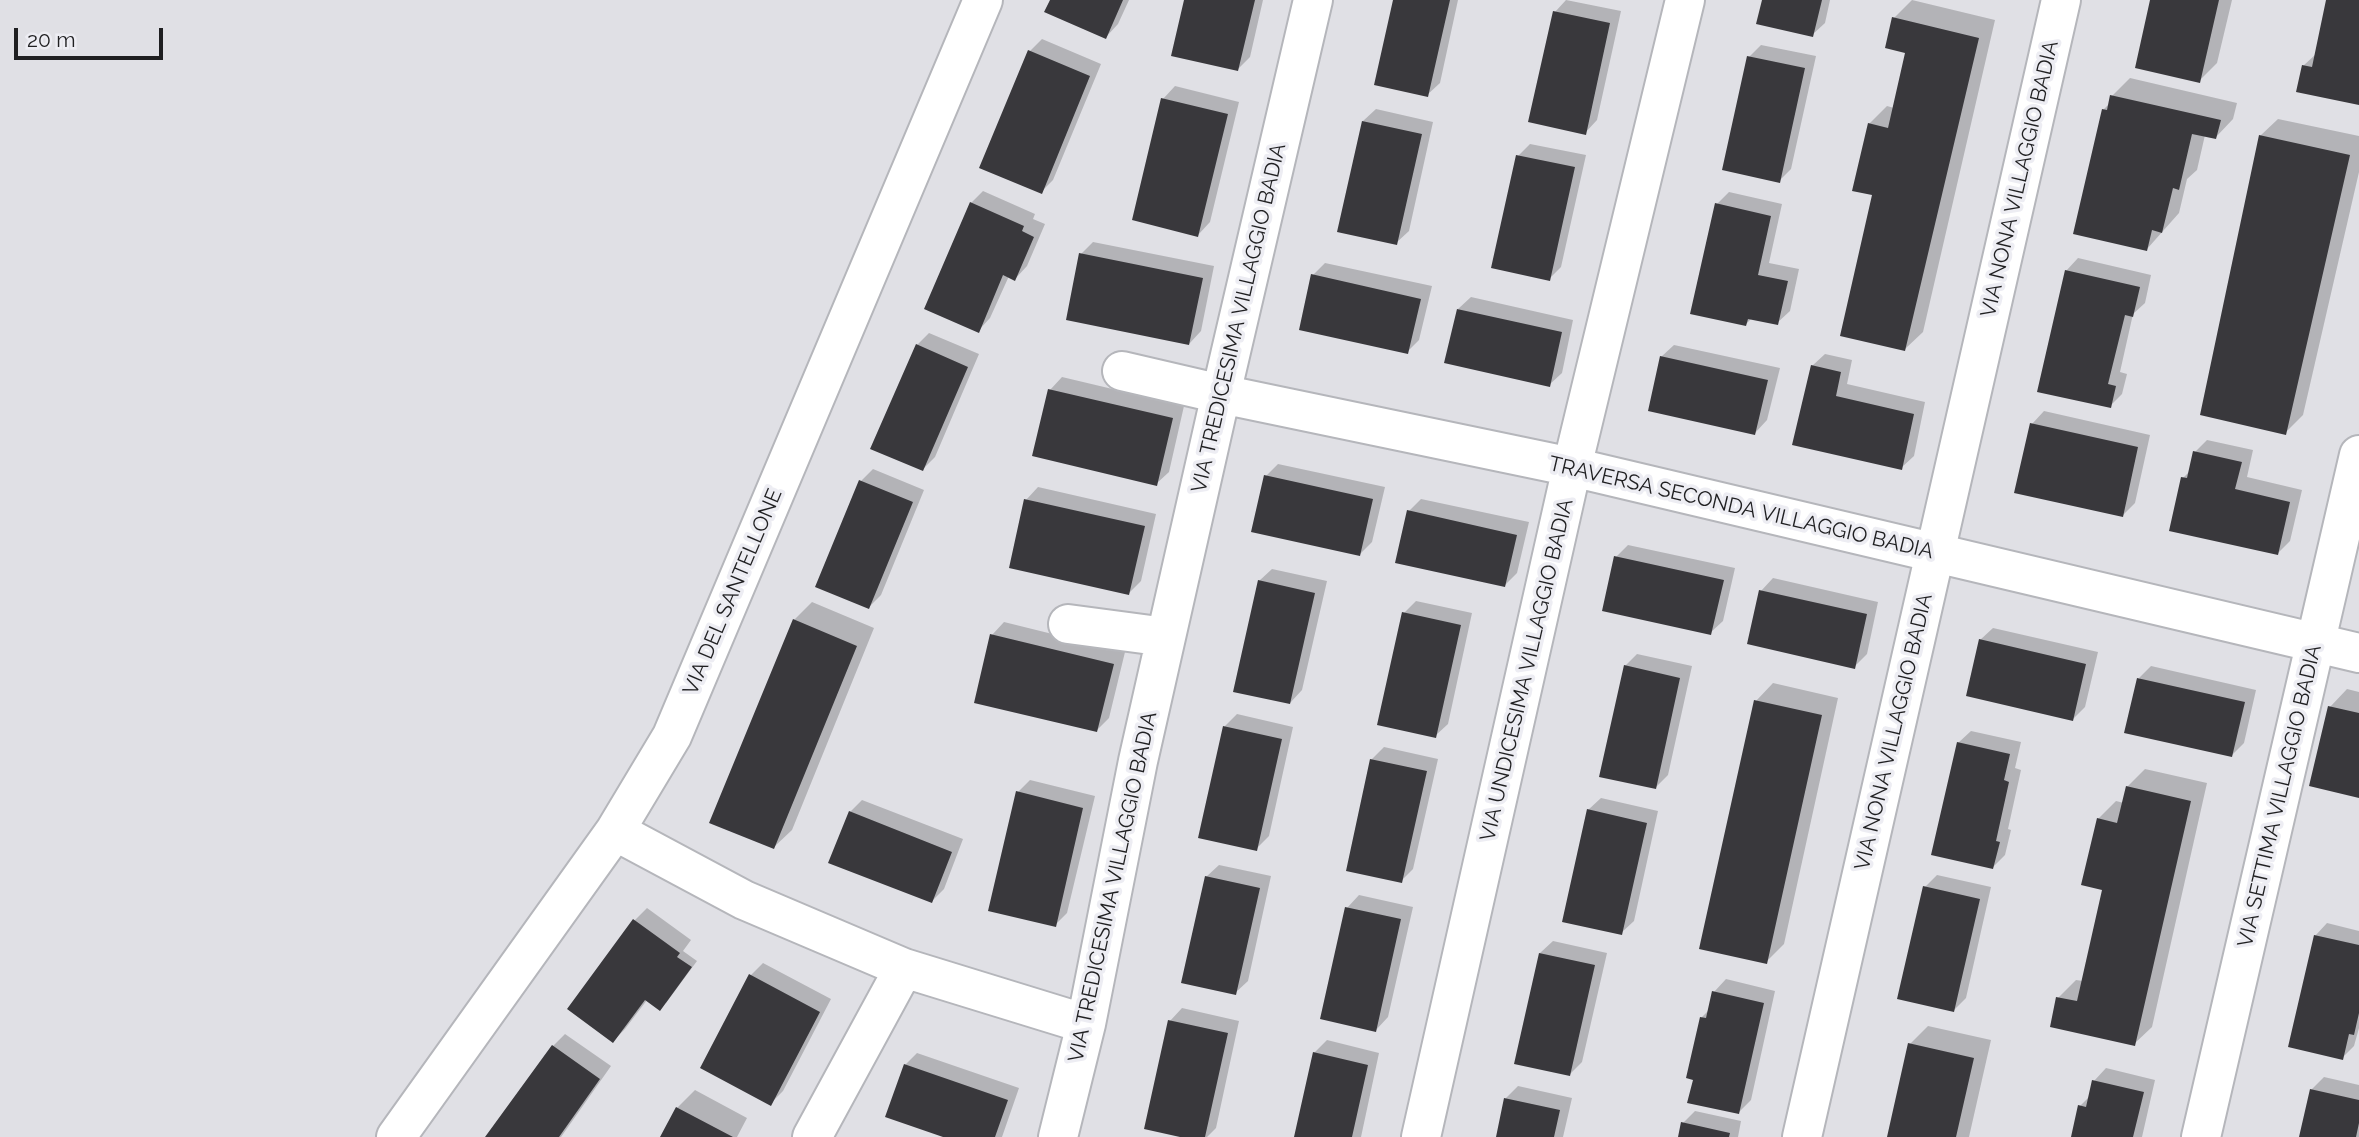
<!DOCTYPE html>
<html>
<head>
<meta charset="utf-8">
<style>
  body { margin:0 }
  #map { position:relative; width:2359px; height:1137px; overflow:hidden; background:#e0e0e5; font-family:Raleway,sans-serif }
  canvas { display:block }
  .scale { position:absolute; left:14px; top:28px; width:149px; height:32px; box-sizing:border-box; border:4px solid #1f1f21; border-top:0; padding-left:9px; font-size:21px; line-height:24px; white-space:nowrap; color:#1f1f21; -webkit-text-stroke:5px #ededf3; paint-order:stroke }
</style>
</head>
<body>
<div id="map">
<canvas width="2359" height="1137"></canvas>
<div class="scale">20 m</div>
</div>
<script>
const context = document.querySelector('canvas').getContext('2d');
context.lineJoin = 'round';
function fillPath(path, color) { context.fillStyle = color; context.fill(path, 'evenodd'); }
const toPath = rows => new Path2D(rows.map(r => 'M' + r).join(''));
function strokePath(path, color, width, dash) { context.strokeStyle = color; context.lineWidth = width; context.lineCap = dash ? 'butt' : 'round'; context.setLineDash(dash || []); context.stroke(path); }
function drawText(font, color, halo, rows, align = 'center') {
  context.font = font + ' Raleway,sans-serif'; context.lineWidth = 7; context.setLineDash([]); context.textBaseline = 'middle'; context.strokeStyle = halo; context.fillStyle = color; for (const [text, x, y, turn = 0] of rows) {
    context.save(); context.translate(x, y); context.rotate((+turn || 0) * Math.PI / 180); context.textAlign = isNaN(turn) ? turn : align; if (halo) context.strokeText(text, 0, 0); context.fillText(text, 0, 0); context.restore();
  }
}
const shadow = toPath([
  [1052,0,1129,0,1118,24,1106,37],
  [1186,0,1263,0,1250,57,1237,70],
  [1395,0,1458,0,1440,83,1427,95],
  [1566,0,1621,11,1597,120,1585,133,1555,12],
  [1763,0,1830,0,1825,23,1812,35],
  [1912,0,1995,20,1923,332,1905,349,1874,194,1869,124,1887,106,1894,108,1907,51,1894,18],
  [2152,0,2232,0,2217,63,2199,81],
  [2328,0,2359,0,2359,103,2303,66,2316,54],
  [1042,39,1101,64,1053,180,1041,192,1030,51],
  [1761,45,1816,56,1791,169,1779,181,1749,57],
  [2130,78,2237,103,2233,119,2216,137,2205,135,2197,170,2187,179,2179,213,2147,249,2104,109,2110,103,2112,96],
  [1175,86,1239,102,1210,222,1198,235,1163,99],
  [1376,109,1433,122,1409,231,1396,243,1363,121],
  [2278,119,2359,136,2359,172,2303,415,2285,433,2260,136],
  [1530,144,1586,155,1561,267,1549,279,1518,156],
  [983,191,1035,214,1033,219,1045,224,1027,266,1015,279,1009,276,990,318,978,331,971,203],
  [1729,192,1782,204,1769,263,1799,269,1790,311,1777,323,1752,318,1746,324,1717,204],
  [1093,242,1214,266,1201,331,1189,344,1081,254],
  [2078,258,2151,275,2145,303,2133,314,2120,372,2127,374,2122,394,2110,406,2066,271],
  [1325,263,1432,286,1419,340,1407,352,1313,275],
  [1471,297,1573,320,1562,373,1549,385,1458,309],
  [929,333,979,354,935,457,923,469,917,345],
  [1674,345,1780,368,1767,420,1755,433,1661,357],
  [1825,354,1852,360,1847,384,1925,402,1914,456,1901,468,1794,444,1812,366],
  [1062,377,1184,406,1169,472,1156,484,1050,390],
  [2044,411,2150,435,2135,503,2123,515,2032,424],
  [2207,440,2253,450,2247,477,2302,490,2290,541,2278,553,2183,478,2191,470,2195,452],
  [1278,464,1385,487,1372,542,1360,554,1266,476],
  [873,469,924,490,881,595,869,607,861,481],
  [1038,487,1156,514,1141,581,1128,594,1026,500],
  [1421,499,1529,522,1517,573,1505,585,1409,511],
  [1628,545,1735,568,1723,621,1710,633,1616,557],
  [1272,569,1327,581,1302,690,1290,703,1259,581],
  [1773,578,1878,602,1867,654,1854,667,1761,591],
  [1416,601,1472,613,1448,724,1435,736,1404,613],
  [812,602,874,628,792,830,774,847,794,620],
  [1004,622,1125,652,1109,718,1097,730,992,635],
  [1993,628,2098,652,2085,707,2073,719,1980,640],
  [1637,654,1692,666,1668,775,1656,787,1625,666],
  [2151,666,2256,690,2244,743,2232,755,2139,678],
  [1773,683,1838,698,1784,944,1766,962,1756,701],
  [2347,689,2359,692,2359,796,2330,707],
  [1237,714,1293,727,1269,836,1256,849,1201,836,1225,726],
  [1971,731,2021,742,2015,768,2021,770,2008,829,2011,830,2005,855,1993,867,1958,743],
  [1384,747,1438,759,1413,869,1401,881,1371,760],
  [2145,769,2207,783,2152,1027,2134,1044,2058,998,2076,980,2083,981,2104,888,2098,819,2116,801,2124,803,2127,787],
  [1030,780,1095,796,1067,913,1055,925,1018,792],
  [1601,798,1658,811,1634,921,1621,933,1588,810],
  [862,800,963,839,944,889,932,901,850,812],
  [1219,865,1271,876,1248,981,1235,993,1206,877],
  [1937,875,1991,887,1966,998,1954,1010,1925,887],
  [1359,895,1413,907,1388,1017,1376,1030,1347,908],
  [647,908,691,940,683,951,697,961,666,1003,647,1000,625,1029,613,1041,635,920],
  [2327,923,2359,931,2359,1028,2354,1046,2342,1058,2315,936],
  [1553,941,1607,953,1582,1062,1570,1074,1540,953],
  [763,963,831,999,783,1091,770,1104,751,975],
  [1726,979,1775,991,1751,1100,1738,1113,1695,1079,1702,1017,1710,1009,1714,992],
  [1182,1008,1239,1021,1216,1128,1207,1137,1187,1137,1170,1021],
  [1928,1026,1991,1040,1969,1137,1889,1137,1910,1044],
  [565,1034,611,1066,561,1137,487,1137,553,1046],
  [1327,1040,1379,1053,1361,1137,1296,1137,1314,1053],
  [917,1053,1019,1088,1002,1137,949,1137,905,1065],
  [2106,1068,2155,1080,2142,1137,2073,1137,2080,1106,2090,1096,2094,1081],
  [2324,1077,2359,1085,2359,1137,2301,1137,2311,1090],
  [1518,1086,1572,1098,1563,1137,1498,1137,1506,1098],
  [695,1090,747,1118,737,1137,662,1137,677,1108],
  [1695,1111,1741,1121,1738,1137,1680,1137,1683,1123]
]);
const building = toPath([
  [1050,0,1123,0,1106,39,1044,12],
  [1184,0,1255,0,1238,71,1171,56],
  [1393,0,1450,0,1428,97,1374,85],
  [1762,0,1822,0,1813,37,1756,24],
  [2150,0,2219,0,2200,83,2135,68],
  [2326,0,2359,0,2359,105,2296,92,2302,65,2312,67],
  [1553,11,1610,23,1586,135,1528,122],
  [1892,17,1979,38,1905,351,1840,336,1872,195,1852,191,1868,123,1888,128,1905,53,1885,48],
  [1028,50,1090,76,1042,194,979,168],
  [1747,56,1805,68,1780,183,1722,170],
  [2110,95,2221,120,2216,139,2192,134,2179,190,2173,188,2162,233,2152,230,2147,251,2073,234,2102,109,2107,110],
  [1161,98,1228,114,1198,237,1132,220],
  [1362,121,1422,134,1397,245,1337,232],
  [2259,135,2350,155,2286,435,2200,415],
  [1516,155,1575,167,1550,281,1491,268],
  [970,202,1024,226,1022,231,1034,237,1015,281,1003,275,979,333,924,309],
  [1715,203,1771,216,1758,275,1788,281,1778,325,1748,319,1746,326,1690,314],
  [1079,253,1203,278,1189,345,1066,320],
  [2065,270,2140,287,2133,317,2125,315,2108,384,2116,386,2111,408,2037,392],
  [1311,274,1421,299,1408,354,1299,330],
  [1457,309,1562,332,1550,387,1444,363],
  [916,344,968,367,923,471,870,449],
  [1660,356,1768,380,1755,435,1648,411],
  [1811,365,1841,372,1836,396,1914,414,1902,470,1792,445],
  [1048,389,1173,418,1157,486,1032,456],
  [2030,423,2138,447,2123,517,2014,493],
  [2193,451,2242,462,2235,489,2290,502,2278,555,2169,531,2181,477,2187,478],
  [1264,475,1373,499,1360,556,1251,532],
  [859,480,913,502,869,609,815,587],
  [1024,499,1145,526,1129,595,1009,568],
  [1407,510,1517,535,1505,587,1395,563],
  [1614,556,1724,580,1711,635,1602,611],
  [1258,580,1315,593,1290,704,1233,692],
  [1759,590,1867,614,1855,669,1747,644],
  [1402,612,1461,625,1436,738,1377,725],
  [793,619,857,646,774,849,709,823],
  [990,634,1114,664,1097,732,974,703],
  [1979,639,2086,664,2073,721,1966,696],
  [1624,665,1680,678,1656,789,1599,777],
  [2137,678,2245,702,2232,757,2124,733],
  [1754,700,1822,715,1767,964,1699,949],
  [2328,706,2359,713,2359,798,2309,786],
  [1223,726,1282,739,1257,851,1198,838],
  [1957,742,2010,754,2004,780,2009,782,1996,841,2000,842,1993,869,1931,855],
  [1370,759,1427,771,1402,883,1346,871],
  [2126,786,2191,801,2135,1046,2050,1027,2056,997,2077,1001,2102,890,2081,885,2097,818,2117,823],
  [1016,791,1083,808,1056,927,988,911],
  [1587,809,1647,823,1622,935,1562,922],
  [849,811,952,852,932,903,828,863],
  [1205,876,1260,888,1236,995,1181,983],
  [1923,886,1980,899,1954,1012,1897,999],
  [1345,907,1401,919,1376,1032,1320,1019],
  [633,919,680,953,677,957,692,967,660,1011,645,1000,613,1043,567,1009],
  [2314,935,2359,945,2359,1013,2354,1035,2349,1034,2343,1060,2288,1047],
  [1539,953,1595,965,1570,1076,1514,1064],
  [749,974,820,1012,771,1106,700,1068],
  [1712,991,1764,1003,1739,1114,1687,1103,1693,1080,1686,1078,1700,1017,1706,1018],
  [1168,1020,1228,1033,1205,1137,1180,1137,1144,1129],
  [1908,1043,1974,1058,1956,1137,1887,1137],
  [552,1045,600,1079,559,1137,485,1137],
  [1313,1052,1368,1065,1352,1137,1294,1137],
  [904,1064,1008,1100,995,1137,943,1137,885,1117],
  [2092,1080,2144,1092,2133,1137,2071,1137,2078,1105,2086,1107],
  [2310,1089,2359,1100,2359,1123,2356,1137,2299,1137],
  [1504,1098,1560,1110,1554,1137,1496,1137],
  [676,1107,733,1137,660,1137],
  [1681,1122,1730,1133,1729,1137,1678,1137]
]);
const minor = toPath([
  [1122,371,1221,394,1572,467,2359,653],
  [1068,624,1166,637],
  [615,831,744,900,904,968,1086,1024],
  [396,1137,615,831,672,736,983,0],
  [812,1137,904,968],
  [1058,1137,1086,1024,1138,761,1221,394,1313,0],
  [1421,1137,1572,467,1685,0],
  [1802,1137,2061,0],
  [2201,1137,2359,455]
]);
const streetNames = [
  ["VIA NONA VILLAGGIO BADIA",2020,179,-77],
  ["VIA TREDICESIMA VILLAGGIO BADIA",1239,318,-77],
  ["TRAVERSA SECONDA VILLAGGIO BADIA",1741,508,13],
  ["VIA DEL SANTELLONE",733,592,-67],
  ["VIA UNDICESIMA VILLAGGIO BADIA",1527,670,-77],
  ["VIA NONA VILLAGGIO BADIA",1894,732,-77],
  ["VIA SETTIMA VILLAGGIO BADIA",2280,796,-77],
  ["VIA TREDICESIMA VILLAGGIO BADIA",1113,887,-78]
];
fillPath(shadow, '#0003');
fillPath(building, '#39383c');
strokePath(minor, '#b5b6bb', 42);
strokePath(minor, '#fff', 38);
drawText('21px', '#1f1f21', '#ededf3', streetNames);
</script>
</body>
</html>
